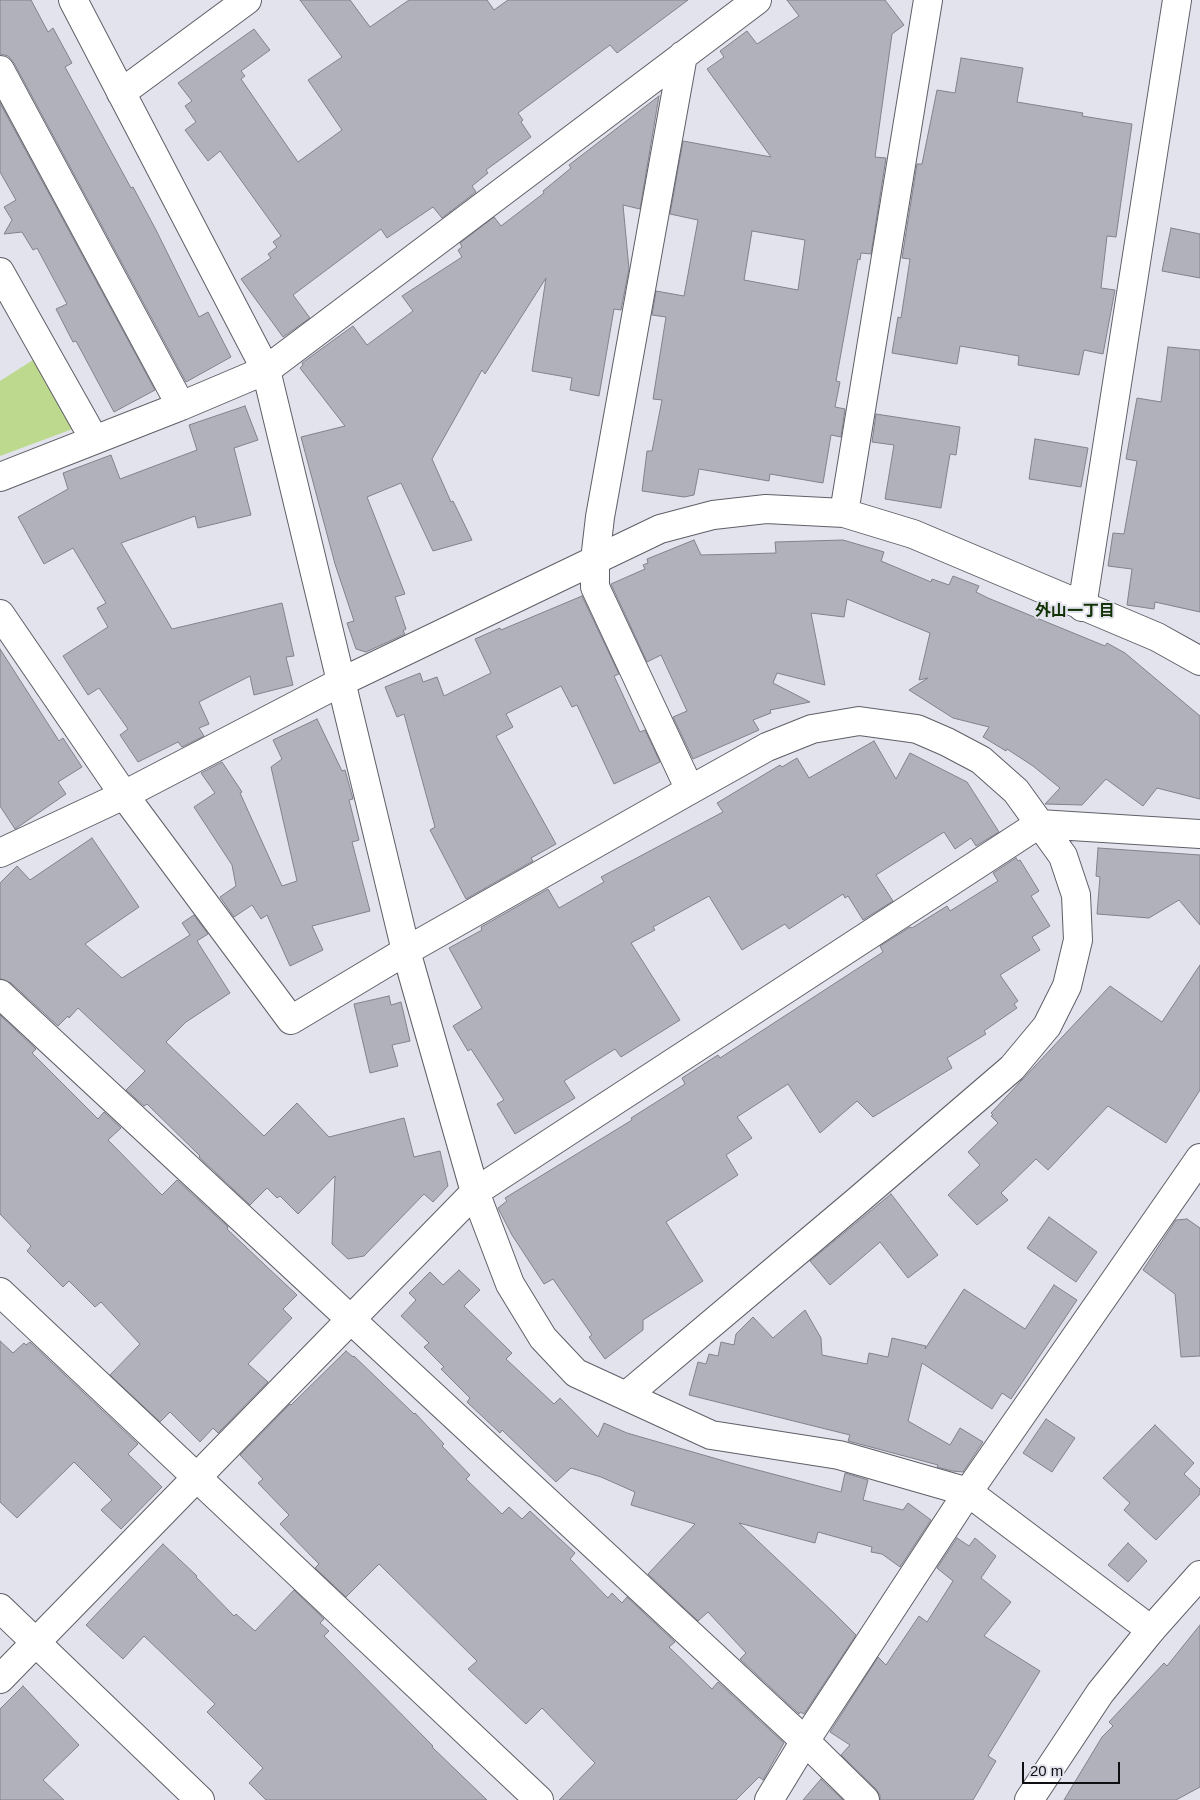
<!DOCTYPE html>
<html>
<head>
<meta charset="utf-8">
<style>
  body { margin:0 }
  #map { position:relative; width:1200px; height:1800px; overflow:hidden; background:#e3e3ed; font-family:Arial,sans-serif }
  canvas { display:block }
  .scale { position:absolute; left:1022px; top:1762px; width:98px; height:22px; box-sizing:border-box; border:2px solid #0f0f13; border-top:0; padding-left:6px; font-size:15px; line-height:18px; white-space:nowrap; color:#0f0f13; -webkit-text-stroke:4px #e3e3ed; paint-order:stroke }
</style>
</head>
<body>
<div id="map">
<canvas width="1200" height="1800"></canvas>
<div class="scale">20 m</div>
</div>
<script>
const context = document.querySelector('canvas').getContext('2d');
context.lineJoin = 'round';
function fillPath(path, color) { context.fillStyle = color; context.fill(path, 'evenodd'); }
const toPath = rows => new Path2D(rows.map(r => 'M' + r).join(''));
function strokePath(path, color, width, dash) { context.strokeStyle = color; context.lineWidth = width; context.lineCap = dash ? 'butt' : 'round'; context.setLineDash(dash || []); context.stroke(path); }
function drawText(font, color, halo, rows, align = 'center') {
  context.font = font + ' Arial,"Noto Sans JP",sans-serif'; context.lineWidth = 4; context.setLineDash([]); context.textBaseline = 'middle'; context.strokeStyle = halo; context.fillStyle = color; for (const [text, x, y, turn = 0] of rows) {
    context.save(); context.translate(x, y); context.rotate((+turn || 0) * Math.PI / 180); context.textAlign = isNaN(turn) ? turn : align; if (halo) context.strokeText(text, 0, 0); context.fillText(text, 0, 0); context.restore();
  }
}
const green = toPath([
  [44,353,86,424,0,456,0,381]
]);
const building = toPath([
  [0,0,31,0,48,32,53,28,72,63,65,67,131,188,133,187,156,230,199,317,208,312,231,357,186,382,14,63,8,56,0,54,0,0],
  [300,0,350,0,370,27,409,0,487,0,494,10,508,0,688,0,617,53,610,45,518,113,523,120,521,122,531,137,486,170,488,173,472,186,476,192,442,218,433,207,387,238,381,229,293,295,310,318,283,337,241,279,271,258,268,254,277,247,273,242,281,236,220,151,208,161,185,130,196,122,185,106,192,101,178,83,254,29,270,50,241,71,245,76,241,79,298,162,342,130,308,80,342,57,300,0],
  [787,0,885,0,904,25,892,34,875,157,886,158,871,254,861,253,860,260,858,259,836,381,840,382,835,407,845,409,841,437,831,435,823,483,770,474,769,481,699,469,694,495,684,497,642,491,647,451,652,451,662,400,653,399,666,317,652,315,656,291,684,296,698,220,670,214,683,141,771,157,707,69,724,57,720,51,747,31,757,44,799,16,787,0],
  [752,231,805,240,798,290,744,280,752,231],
  [961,58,1023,68,1017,102,1083,113,1082,116,1132,124,1116,237,1107,236,1101,288,1115,290,1103,354,1084,350,1079,375,1018,365,1019,356,960,346,957,364,892,353,898,317,901,318,910,259,902,258,917,164,922,164,937,90,955,93,961,58],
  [659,96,640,209,623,205,629,269,621,310,614,309,599,396,570,390,572,378,532,371,546,278,485,374,482,370,432,459,451,502,453,501,472,540,433,551,401,483,367,497,405,594,395,597,406,629,403,631,405,634,366,652,356,649,347,623,354,621,335,564,301,437,345,426,300,368,303,365,302,363,353,326,367,345,413,311,402,296,462,257,458,250,462,247,460,243,494,217,501,226,544,193,543,191,571,168,569,165,659,96],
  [0,103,155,390,114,412,76,341,73,342,56,309,67,304,37,248,33,250,22,232,4,234,12,220,4,207,16,200,0,172,0,103],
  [1171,228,1200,234,1200,278,1162,271,1171,228],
  [1168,347,1200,350,1200,612,1155,602,1154,609,1127,605,1132,569,1108,566,1113,533,1124,534,1137,461,1126,459,1137,398,1161,402,1168,347],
  [245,406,258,440,234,448,251,515,198,528,195,516,121,543,172,629,282,603,294,656,286,657,293,685,254,695,250,676,199,702,209,724,199,728,204,736,182,747,178,742,138,762,120,735,128,729,99,688,88,695,63,656,108,627,97,608,106,603,73,548,44,564,18,517,68,489,63,473,111,455,120,479,197,450,189,425,245,406],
  [876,414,960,427,956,455,950,454,941,508,885,499,894,445,872,442,876,414],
  [1035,439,1088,448,1081,487,1029,479,1035,439],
  [694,540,701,555,776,553,775,542,843,540,884,552,881,561,931,582,932,579,949,585,953,576,979,586,976,592,988,598,1105,646,1107,643,1125,653,1200,716,1200,799,1157,788,1143,806,1106,779,1082,805,1045,804,1060,788,1033,766,1007,749,1006,751,983,737,989,727,953,718,909,690,928,678,919,680,930,633,847,599,844,617,811,613,825,685,777,673,773,683,810,702,770,710,771,713,753,720,759,730,693,759,673,717,687,711,661,655,647,662,611,584,645,569,643,565,648,563,647,559,694,540],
  [582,596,619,674,614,676,640,732,645,730,660,762,614,784,577,705,572,707,561,686,506,714,513,727,496,736,556,844,531,858,533,861,466,899,430,830,435,827,404,714,397,717,385,687,420,673,423,682,437,677,444,696,491,673,475,639,500,628,501,630,582,596],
  [0,649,59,741,63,738,82,767,58,782,66,794,15,829,0,806,0,649],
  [317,719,342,771,345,770,353,799,349,800,359,840,352,842,370,911,312,926,323,950,290,966,267,915,261,919,252,905,234,917,220,897,236,886,232,865,194,807,215,793,201,773,222,762,242,792,240,793,282,886,297,881,271,767,282,759,273,740,317,719],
  [874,741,896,779,910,753,967,782,999,832,976,846,971,838,955,849,944,832,876,875,893,901,863,920,848,896,845,898,843,894,789,929,785,924,742,950,709,896,653,927,655,930,631,943,680,1020,621,1057,615,1049,564,1081,575,1098,515,1134,497,1104,504,1100,471,1049,468,1051,453,1026,482,1008,449,948,482,930,481,927,548,889,559,908,604,882,601,877,723,812,717,803,780,765,782,767,797,758,809,778,874,741],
  [92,838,139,907,85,944,122,978,190,935,182,923,194,915,208,934,197,941,230,993,186,1022,166,1042,264,1136,297,1103,329,1137,404,1118,414,1157,440,1151,448,1186,433,1202,424,1194,364,1256,348,1259,332,1244,335,1176,298,1214,280,1196,277,1198,267,1188,250,1205,199,1157,200,1156,147,1104,144,1106,126,1090,145,1071,78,1008,69,1018,68,1016,58,1026,11,983,0,979,0,883,17,866,30,880,92,838],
  [1098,848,1200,855,1200,925,1179,900,1149,918,1097,914,1100,877,1096,876,1098,848],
  [1016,858,1018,861,1020,860,1039,891,1031,896,1050,926,1032,937,1040,950,1000,975,1018,1001,1014,1004,1017,1008,984,1031,986,1034,947,1058,952,1068,873,1117,857,1101,820,1133,788,1084,737,1117,752,1138,726,1155,738,1175,666,1222,703,1281,643,1320,643,1330,605,1359,589,1337,592,1335,553,1279,544,1284,512,1235,498,1208,507,1201,505,1198,632,1120,631,1118,685,1084,682,1078,718,1055,720,1058,883,952,880,946,910,927,912,928,947,906,950,911,998,881,993,873,1016,858],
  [1200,965,1200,1090,1166,1143,1108,1106,1048,1170,1036,1159,1001,1193,1008,1200,977,1225,948,1195,980,1165,968,1152,998,1123,991,1116,993,1115,991,1113,1110,986,1162,1022,1200,965],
  [389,996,391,1005,401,1002,410,1041,392,1045,398,1066,370,1073,354,1004,389,996],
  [0,1015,36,1049,32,1053,98,1119,104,1112,121,1128,108,1140,162,1195,177,1180,228,1227,227,1229,266,1266,297,1295,283,1309,292,1318,248,1364,268,1382,218,1433,213,1428,200,1442,170,1412,160,1422,110,1375,140,1344,101,1302,95,1307,69,1281,63,1287,27,1251,31,1246,0,1214,0,1015],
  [891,1194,938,1255,908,1278,880,1242,830,1285,810,1261,891,1194],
  [1049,1217,1097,1252,1076,1282,1027,1248,1049,1217],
  [1187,1219,1200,1228,1200,1356,1181,1357,1175,1294,1143,1270,1176,1220,1187,1219],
  [459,1270,480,1290,464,1306,512,1353,506,1359,554,1404,560,1398,598,1437,604,1423,627,1433,731,1463,841,1492,845,1473,868,1480,863,1500,903,1510,908,1503,931,1520,900,1567,882,1554,871,1552,872,1547,818,1532,815,1543,739,1523,833,1612,856,1635,804,1714,800,1712,799,1714,740,1659,746,1653,708,1612,698,1621,648,1574,695,1524,631,1505,635,1492,601,1477,571,1468,556,1482,502,1430,500,1433,467,1402,470,1398,441,1369,444,1367,424,1347,429,1343,401,1316,416,1300,409,1293,430,1272,443,1285,459,1270],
  [1054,1285,1077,1300,1011,1399,1002,1393,992,1409,922,1363,908,1421,950,1445,960,1428,983,1442,963,1472,952,1471,937,1467,938,1465,848,1441,850,1435,689,1395,698,1362,706,1364,709,1354,718,1356,721,1342,734,1345,736,1334,753,1317,773,1338,805,1310,821,1338,822,1355,867,1364,869,1353,888,1357,892,1338,926,1346,925,1349,964,1289,1025,1329,1054,1285],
  [0,1341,13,1353,24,1343,26,1345,30,1342,138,1444,128,1454,162,1487,121,1529,101,1510,112,1500,74,1462,17,1518,0,1502,0,1341],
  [346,1351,353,1357,354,1356,414,1414,415,1413,444,1444,442,1446,470,1475,466,1479,502,1514,509,1507,522,1519,530,1511,575,1553,570,1559,608,1598,612,1593,622,1603,627,1597,675,1642,669,1647,712,1689,718,1682,784,1743,763,1780,759,1777,736,1800,559,1800,595,1763,542,1708,526,1724,468,1669,477,1661,379,1564,346,1597,315,1568,319,1564,280,1524,289,1515,258,1483,263,1479,240,1455,290,1404,291,1405,346,1351],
  [1046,1419,1075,1438,1052,1472,1023,1453,1046,1419],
  [1155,1425,1194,1463,1184,1474,1200,1489,1200,1494,1156,1540,1124,1510,1130,1503,1103,1478,1155,1425],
  [957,1538,969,1546,975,1538,996,1556,981,1578,1011,1602,984,1636,1040,1671,988,1756,996,1761,973,1800,880,1800,880,1795,876,1789,841,1755,850,1745,830,1732,878,1657,886,1665,919,1616,927,1622,953,1581,937,1568,957,1538],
  [1128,1543,1147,1561,1128,1582,1108,1565,1128,1543],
  [163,1544,197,1576,196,1577,234,1616,236,1614,255,1631,294,1590,324,1619,320,1623,329,1631,324,1636,433,1746,432,1747,487,1800,266,1800,249,1783,263,1768,207,1712,215,1704,144,1636,123,1659,86,1625,163,1544],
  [1200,1625,1200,1787,1176,1800,1064,1800,1102,1737,1113,1726,1109,1722,1164,1663,1167,1666,1200,1625],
  [23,1686,79,1745,43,1780,64,1800,0,1800,0,1709,23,1686],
  [821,1779,843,1800,803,1800,821,1779]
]);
const minor = toPath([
  [73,0,266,370,406,951,475,1192,510,1284,543,1338,576,1373,711,1435,839,1455,968,1492,1151,1630],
  [683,55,600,517,595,560,595,587,690,790],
  [0,70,181,406],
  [121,93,247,0],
  [0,272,94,439],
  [0,477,181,406,266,370,757,0],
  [844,513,928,0],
  [1082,607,1177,0],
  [0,614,124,795,291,1020,406,951,690,790,767,747,812,729,859,721,917,729,947,742,981,760,1016,791,1063,856,1076,895,1078,940,1067,986,1047,1026,1012,1068,856,1202,627,1395],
  [0,853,124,795,341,682,660,529,713,515,766,509,844,513,913,534,1157,637,1200,661],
  [0,994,805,1741,865,1800],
  [0,1292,539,1800],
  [0,1679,475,1192,1039,824,1200,834],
  [769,1800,805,1741,968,1492,1200,1158]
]);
const tertiary = toPath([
  [0,1608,200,1800],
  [1029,1800,1100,1693,1151,1630,1200,1575]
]);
const neighbourhoodNames = [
  ["外山一丁目",1075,612]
];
fillPath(green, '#bcd98d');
fillPath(building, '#b0b1ba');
strokePath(building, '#82828c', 1);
strokePath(minor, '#5f5f68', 30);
strokePath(tertiary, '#5f5f68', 30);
strokePath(minor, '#fff', 28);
strokePath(tertiary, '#fff', 28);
drawText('bold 16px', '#113205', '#e3e3ed', neighbourhoodNames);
</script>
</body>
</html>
